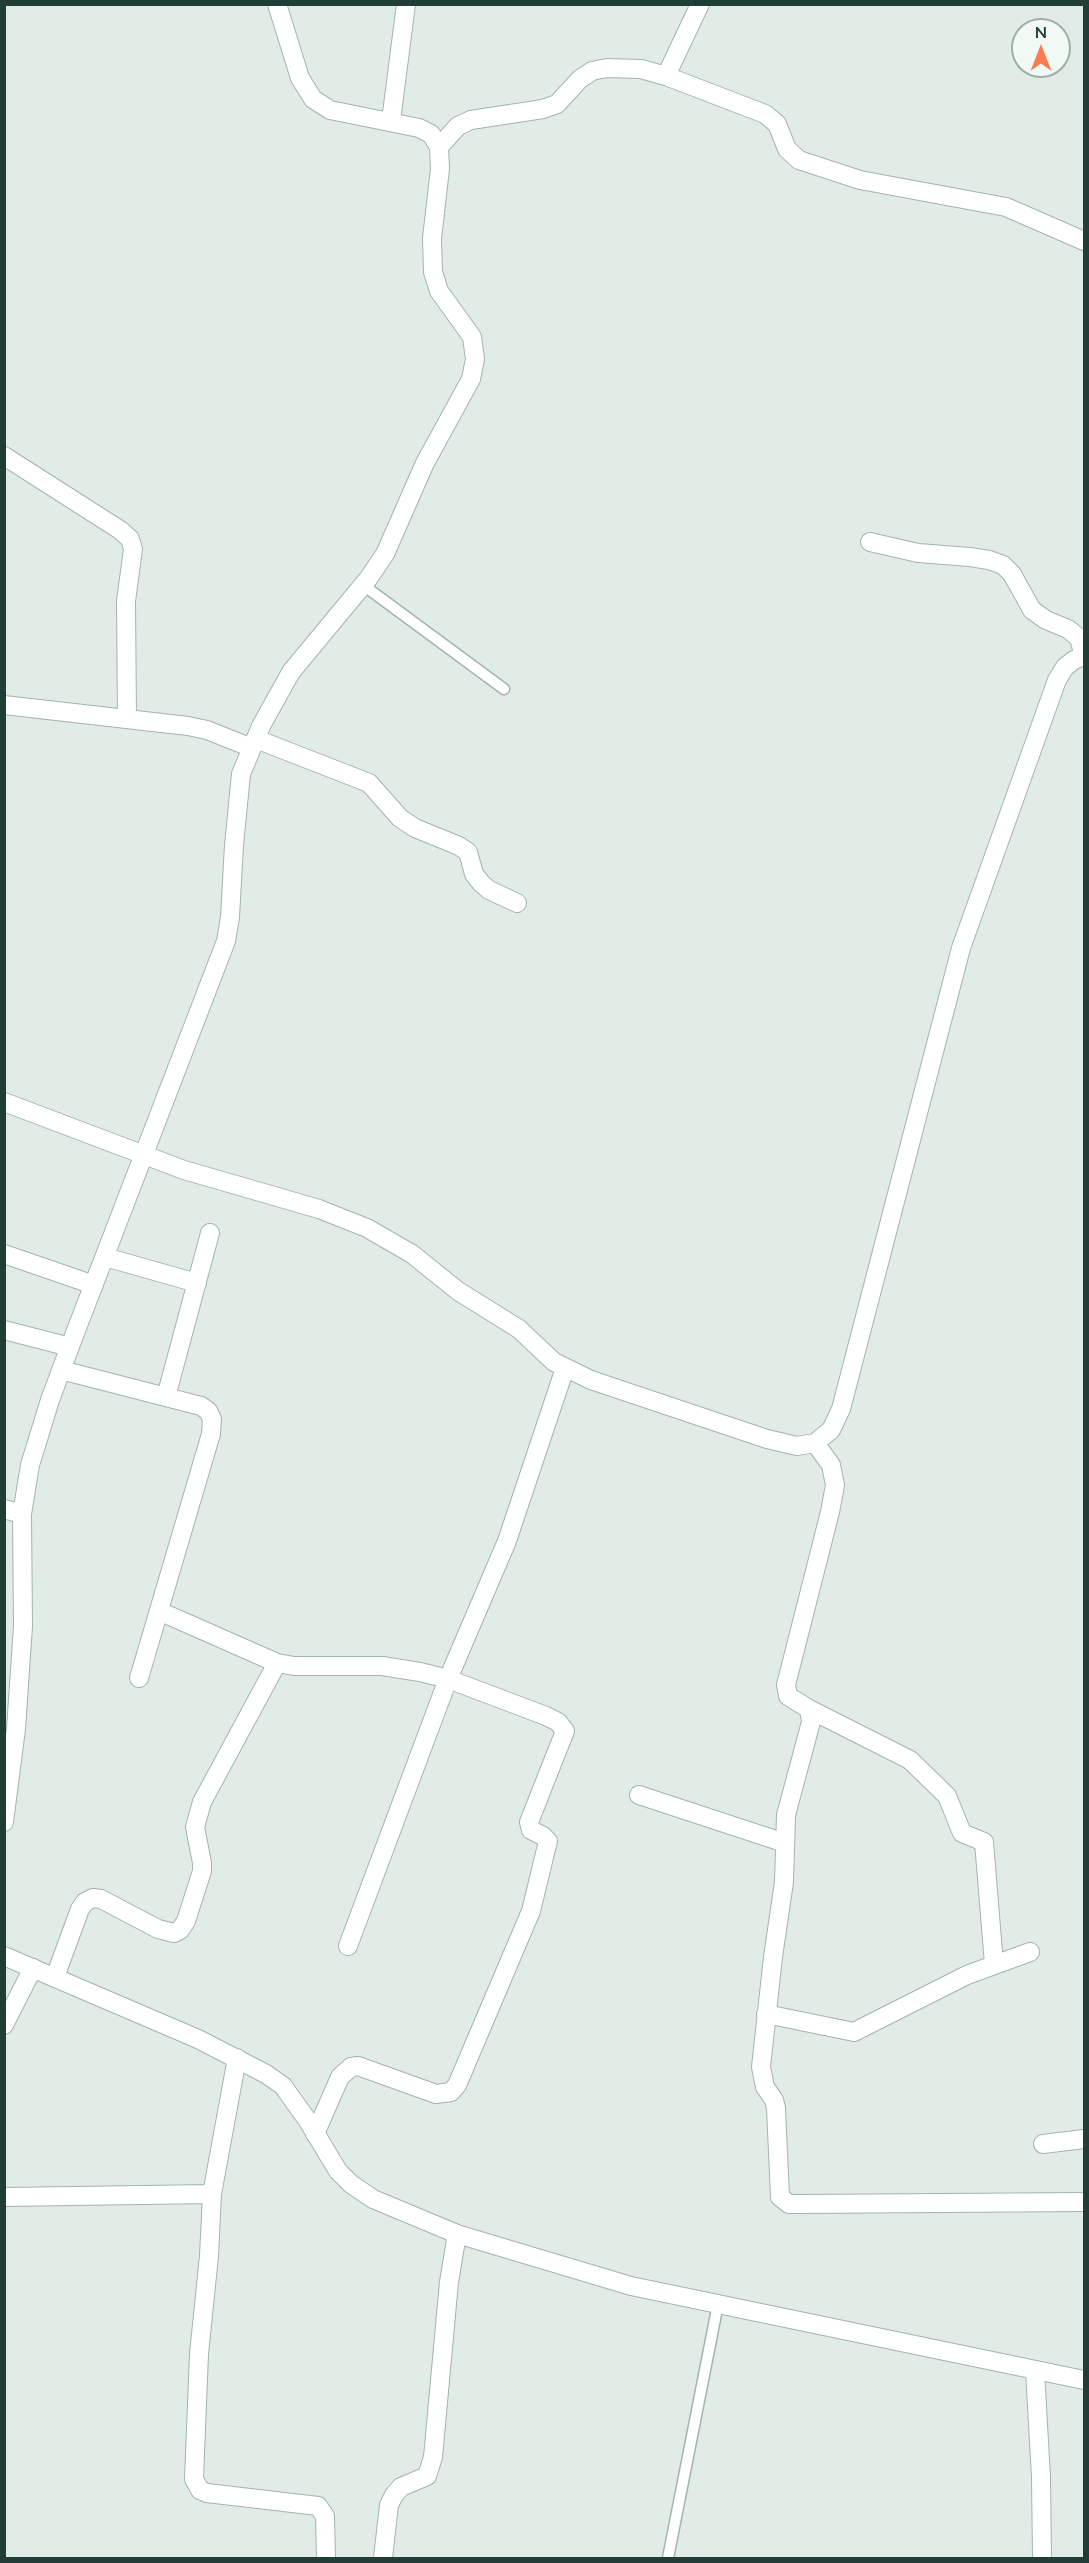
<!DOCTYPE html>
<html>
<head>
<meta charset="utf-8">
<style>
  body { margin:0 }
  #map { position:relative; width:1089px; height:2563px; overflow:hidden; background:#e1ece7; font-family:Lato,sans-serif }
  canvas { display:block }
  .frame { position:absolute; inset:0; border:6px solid #203e36; pointer-events:none }
  .north { position:absolute; left:1011px; top:18px; width:60px; height:60px; box-sizing:border-box; background:#f2f9f5; border:2px solid #9eaea9; border-radius:50%; rotate:0deg; font-size:16px; font-weight:700; line-height:24px; text-align:center; color:#203e36 }
  .north::after { content:''; display:block; margin:auto; width:21px; height:27px; background:#fa7c51; clip-path:polygon(50% 0,100% 100%,50% 72%,0 100%) }
</style>
</head>
<body>
<div id="map">
<canvas width="1089" height="2563"></canvas>
<div class="frame"></div>
<div class="north">N</div>
</div>
<script>
const context = document.querySelector('canvas').getContext('2d');
context.lineJoin = 'round';
const toPath = rows => new Path2D(rows.map(r => 'M' + r).join(''));
function strokePath(path, color, width, dash) { context.strokeStyle = color; context.lineWidth = width; context.lineCap = dash ? 'butt' : 'round'; context.setLineDash(dash || []); context.stroke(path); }
const service = toPath([
  [363,585,504,689],
  [668,2558,718,2304]
]);
const minor = toPath([
  [666,76,700,4],
  [391,121,406,4],
  [439,147,458,126,471,120,543,109,557,104,580,79,592,71,607,68,641,69,666,76,765,114,777,124,787,149,799,160,860,180,1006,207,1084,241],
  [4,456,120,530,130,539,133,549,126,601,127,719],
  [870,542,918,553,970,557,989,560,1003,565,1012,574,1032,610,1046,620,1068,629,1079,638,1084,656],
  [4,705,188,726,207,730,252,748],
  [256,739,369,783,400,818,415,828,459,846,468,852,474,874,481,883,489,890,517,903],
  [4,1102,184,1170,319,1209,367,1228,412,1254,458,1291,519,1329,554,1362,591,1380,767,1439,797,1446,815,1443,831,1430,841,1409,961,948,1057,680,1065,667,1074,660,1084,656],
  [4,1254,94,1285],
  [105,1257,197,1283],
  [4,1330,70,1347],
  [61,1370,201,1406,208,1411,212,1419,211,1434,139,1678],
  [166,1397,210,1233],
  [815,1443,831,1465,835,1485,830,1512,786,1685,788,1696,809,1709,811,1722,786,1815,784,1882,773,1957,761,2067,765,2087,774,2100,776,2108,780,2197,789,2204,800,2204,1084,2202],
  [4,1509,22,1514],
  [159,1611,277,1663,294,1666,382,1666,420,1672,448,1679,546,1716,558,1722,565,1731,529,1822,531,1830,543,1836,548,1841,531,1911,457,2085,451,2092,436,2094,358,2066,351,2067,340,2077,315,2134],
  [807,1708,910,1760,947,1796,962,1833,984,1842,994,1964],
  [639,1795,785,1843],
  [4,1822,16,1729,23,1626,22,1514,30,1465,50,1400,72,1341,226,941,230,917,234,845,241,774,261,726,291,672,368,579,385,554,425,463,471,379,475,359,472,337,439,291,433,272,432,238,440,169,439,147,431,134,419,128,330,110,313,99,300,78,277,4],
  [348,1946,448,1679,507,1541,565,1368],
  [55,1977,80,1909,85,1902,93,1898,101,1899,158,1929,174,1933,180,1930,186,1921,202,1871,202,1863,195,1827,202,1802,277,1663],
  [766,2014,854,2032,967,1975,1030,1952],
  [4,2025,33,1968],
  [237,2058,212,2194,209,2256,199,2354,194,2479,200,2490,207,2493,318,2506,325,2516,326,2558],
  [1043,2144,1084,2139],
  [4,2197,212,2194],
  [1035,2371,1041,2477,1042,2558],
  [383,2558,389,2505,394,2495,401,2487,427,2476,433,2457,449,2282,457,2234]
]);
const tertiary = toPath([
  [4,1956,198,2039,266,2074,283,2086,308,2121,338,2171,351,2184,373,2199,457,2234,631,2286,1084,2380]
]);
strokePath(service, '#a3b4ae', 13);
strokePath(minor, '#a3b4ae', 20);
strokePath(tertiary, '#a3b4ae', 20);
strokePath(service, '#fff', 10);
strokePath(minor, '#fff', 18);
strokePath(tertiary, '#fff', 18);
</script>
</body>
</html>
